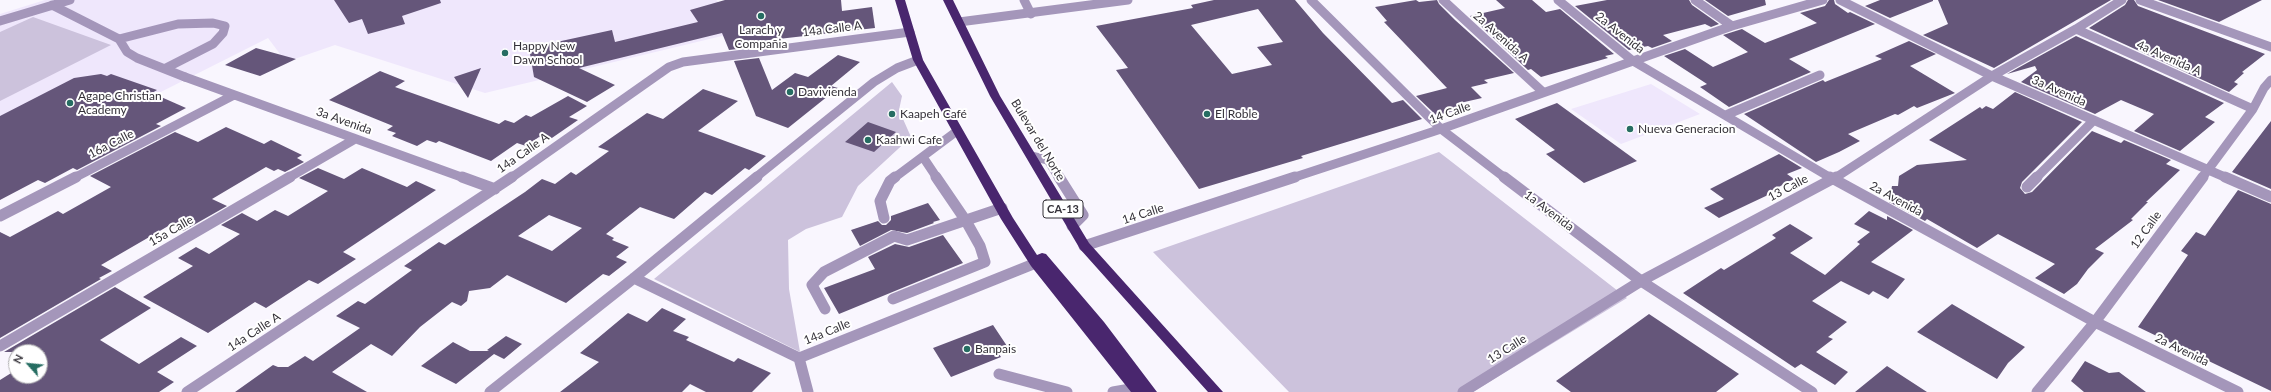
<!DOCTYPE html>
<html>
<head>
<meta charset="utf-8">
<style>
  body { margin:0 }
  #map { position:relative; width:2271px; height:392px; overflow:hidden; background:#f9f6fe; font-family:Lato,sans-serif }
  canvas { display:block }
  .north { position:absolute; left:8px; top:344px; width:40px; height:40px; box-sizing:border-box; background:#fff; border:1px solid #aeadb0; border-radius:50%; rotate:297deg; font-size:11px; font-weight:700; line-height:16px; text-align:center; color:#353239 }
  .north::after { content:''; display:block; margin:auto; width:14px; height:18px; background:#266d62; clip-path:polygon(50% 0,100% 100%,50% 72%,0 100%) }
</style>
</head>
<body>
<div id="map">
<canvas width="2271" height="392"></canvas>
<div class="north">N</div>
</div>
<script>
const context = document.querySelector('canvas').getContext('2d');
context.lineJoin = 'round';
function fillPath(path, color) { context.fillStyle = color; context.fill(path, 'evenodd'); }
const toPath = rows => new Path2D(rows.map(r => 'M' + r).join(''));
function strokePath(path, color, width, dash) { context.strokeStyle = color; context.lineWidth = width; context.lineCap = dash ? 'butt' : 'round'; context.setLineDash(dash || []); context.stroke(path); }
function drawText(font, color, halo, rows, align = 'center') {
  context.font = font + ' Lato,sans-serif'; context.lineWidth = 4; context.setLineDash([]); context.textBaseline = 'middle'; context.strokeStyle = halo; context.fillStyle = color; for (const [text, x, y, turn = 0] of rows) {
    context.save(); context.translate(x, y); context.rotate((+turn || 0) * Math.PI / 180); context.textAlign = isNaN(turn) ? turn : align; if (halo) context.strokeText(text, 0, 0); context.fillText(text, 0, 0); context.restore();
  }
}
const built = toPath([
  [45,0,716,0,751,29,485,93,335,45,286,62,268,38,0,173,0,14],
  [1651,84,1700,114,1621,144,1571,109]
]);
const green = toPath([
  [33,17,111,45,0,101,0,32],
  [892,82,902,96,899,110,911,137,858,186,842,217,806,229,788,240,789,289,800,352,654,279],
  [1439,152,1627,298,1473,392,1289,392,1153,252]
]);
const building = toPath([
  [334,0,440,0,441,3,402,16,405,24,368,34,362,19,349,23],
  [725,0,841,0,842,11,872,7,875,28,752,42,754,47,729,50,722,33,579,68,615,85,587,102,534,77,529,48,612,30,615,42,698,22,690,10],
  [1214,0,1295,0,1323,33,1392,103,1403,100,1422,119,1301,156,1303,158,1199,189,1116,70,1128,68,1096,26,1193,8,1191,5],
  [1258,9,1283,42,1257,47,1272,65,1232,74,1191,25],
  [1416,0,1419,2,1437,0,1439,4,1455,20,1514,73,1484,80,1488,83,1471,87,1482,98,1460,103,1465,109,1436,115,1416,96,1447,88,1384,22,1387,21,1375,7],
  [1496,0,1532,0,1546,12,1560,9,1614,54,1605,56,1608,58,1541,77,1531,69,1528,70,1470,16,1505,8],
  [1607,0,1689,0,1692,5,1719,24,1711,27,1705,24,1663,35,1672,41,1652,48,1648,46,1629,50,1575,6],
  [1705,0,1765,0,1766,5,1728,16],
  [1829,0,1834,0,1835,4,1848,13,1850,12,1875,24,1789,59,1811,72,1729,107,1700,87,1707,84,1664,56,1685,49,1713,67,1748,52,1723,35,1742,29,1765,43,1817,23,1800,13,1825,6],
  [1880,0,1933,0,1933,1,1890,18,1865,6],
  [1938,0,2111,0,1994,68,1923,35,1948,24],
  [2128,0,2134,0,2138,6,2265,54,2242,72,2244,73,2234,82,2238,84,2229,92,2089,28,2125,5],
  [2158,0,2262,0,2219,22],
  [2076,36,2224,103,2205,117,2215,122,2180,151,2134,131,2154,114,2121,100,2095,114,2021,82,2037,70,2035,66,2007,74],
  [1909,41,1936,54,1910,66,1955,93,1917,108,1914,106,1898,115,1895,114,1848,134,1860,141,1839,152,1816,162,1744,114,1823,80,1825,82,1882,59,1875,56],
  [256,48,296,59,260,76,225,65],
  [838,55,860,62,831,86,838,88,788,128,756,116,734,61,759,58,772,90,795,73,808,77],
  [481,68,468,98,454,77],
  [380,71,405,81,395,87,499,124,505,120,514,123,526,115,531,117,568,96,587,106,569,117,578,120,549,140,539,137,526,146,517,143,491,161,439,141,436,143,427,140,417,146,392,136,396,133,387,130,393,126,329,100],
  [101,74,107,76,111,74,157,90,152,93,186,108,156,124,161,126,77,170,73,168,45,183,38,180,0,200,0,116,74,78],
  [703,89,738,101,698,131,766,156,749,170,745,168,712,195,705,192,674,219,640,207,606,234,614,238,612,240,629,247,616,257,627,262,609,276,603,274,566,303,507,275,490,288,469,291,467,301,461,306,452,302,420,327,392,356,371,344,332,372,367,392,235,392,273,365,278,367,288,367,305,356,313,361,360,328,336,316,358,301,365,304,412,270,404,266,439,242,445,245,525,192,542,179,555,184,571,172,576,175,609,151,598,147,647,113,663,119],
  [549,215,582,228,552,251,518,236],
  [2015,92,2082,122,2022,182,2020,188,2025,194,2032,192,2092,131,2121,143,2124,140,2171,160,2166,164,2180,170,2146,202,2148,202,2131,219,2133,220,2095,249,2104,253,2088,269,2077,284,2064,294,2035,278,2055,264,1998,234,1977,248,1927,219,1925,221,1889,202,1892,186,1898,186,1899,176,1917,165,1967,160,1929,140,1980,107,1982,109,1986,106,1993,109],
  [1557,103,1637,161,1584,183,1546,154,1555,150,1515,119],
  [2271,121,2271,189,2232,172],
  [868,122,896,132,874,152,845,142],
  [226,127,264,144,271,140,302,155,297,158,304,162,285,172,278,169,274,171,266,167,212,199,227,206,183,231,170,225,101,265,112,271,99,278,101,279,0,338,0,232,10,237,58,211,63,214,111,187,90,176,175,132,198,142],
  [1779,154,1802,168,1787,174,1794,179,1767,193,1768,195,1719,218,1704,208,1724,199,1710,189],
  [318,168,344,179,362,168,407,187,416,181,436,190,343,252,356,259,318,284,309,280,266,308,255,302,208,333,143,297,193,266,178,258,196,247,209,254,240,234,221,225,242,213,257,221,275,210,288,216,328,191,299,178],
  [2238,190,2271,204,2271,391,2138,327,2188,255,2181,251,2196,232,2205,236],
  [928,203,940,220,933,222,934,223,907,233,891,230,860,246,851,230,878,221,882,225,886,225,891,220,891,216],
  [1869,211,1887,220,1887,216,1913,230,1871,262,1905,279,1888,299,1873,291,1869,295,1841,281,1812,301,1847,322,1828,337,1833,339,1816,352,1848,372,1835,385,1801,364,1795,368,1683,293,1721,268,1724,270,1776,238,1772,235,1790,224,1813,238,1790,253,1825,275,1860,244,1857,242,1870,232,1854,224],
  [943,235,963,263,839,314,824,288,875,269,868,257,895,244,909,247],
  [115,287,151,308,100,340,139,364,181,337,197,346,157,372,174,382,159,392,0,392,0,380,16,370,16,376,40,376,40,355,45,352,4,352],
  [1952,304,2025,347,2008,363,1997,379,1917,332],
  [662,308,686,319,673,331,689,337,686,340,734,362,738,358,771,373,752,392,706,392,690,384,682,392,560,392,599,362,580,353,628,313,647,322],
  [1649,314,1739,374,1716,392,1571,392,1556,381],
  [993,325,1007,346,997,351,1001,357,951,377,933,348],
  [506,336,522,344,504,359,494,354,456,384,421,366,453,342,470,351,489,351,487,350],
  [2085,361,2109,373,2119,372,2146,392,2084,392,2071,381],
  [1887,366,1927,392,1855,392]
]);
const laneFar1 = toPath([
  [1024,0,1031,14],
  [52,5,119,39,127,52,137,58,185,77],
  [0,21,70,0],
  [119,39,178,24,213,23,225,26,223,33,213,44,166,68],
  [1031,156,1048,160,1059,178],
  [923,157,937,178],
  [894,178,957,131]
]);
const lane = toPath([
  [1059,177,1083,215,1072,226],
  [884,218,880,201,890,181,895,177],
  [893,299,985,262,980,246,966,221,936,177],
  [825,309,812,285,824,272,894,236,907,240,1002,208],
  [999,374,1067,392],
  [1113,392,1136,388]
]);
const streetFar1 = toPath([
  [1311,0,1441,129,1505,178],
  [1443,0,1543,92],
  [1558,0,1633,61,1831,178],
  [1695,0,1732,26],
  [1840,0,1992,76,2227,178],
  [2140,0,2271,47],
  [959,22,1128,0],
  [2076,29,2253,109],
  [185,77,464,178],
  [1726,115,1820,75],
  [74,178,234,95],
  [288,178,355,139],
  [511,178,669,67,683,62,910,32],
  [755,178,874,82,897,68,918,60],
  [1292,178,1441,129,1732,26,1823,0],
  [1835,178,1992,76,2076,29,2122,0],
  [2036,178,2093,121],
  [2202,178,2253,109,2264,88,2271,80]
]);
const street = toPath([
  [462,177,495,189],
  [1504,177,1641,281,1812,392],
  [1830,177,2095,322,2238,392],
  [2225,177,2271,197],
  [2027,187,2037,177],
  [0,216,76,177],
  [1084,246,1295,177],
  [634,278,799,358,1036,263],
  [0,346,290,177],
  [799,358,808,392],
  [187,392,512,177],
  [490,392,634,278,757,177],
  [1463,392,1641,281,1836,177],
  [2037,392,2095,322,2203,177]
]);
const highway = toPath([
  [895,0,905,0,923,60,1013,218,1037,255,1042,253,1046,254,1104,322,1157,392,1131,392,1031,266,1001,219,913,60,895,0],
  [943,0,953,0,1000,96,1089,243,1223,392,1208,392,1080,249,990,96,943,0]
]);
const markers = [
  [761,16,4,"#266d62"],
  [505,53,4,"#266d62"],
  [790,92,4,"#266d62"],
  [70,103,4,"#266d62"],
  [892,114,4,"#266d62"],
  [1207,114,4,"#266d62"],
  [1630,129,4,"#266d62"],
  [868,140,4,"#266d62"],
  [967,349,4,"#266d62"]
];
const shields = [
  [1063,209,40]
];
const shieldNames = [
  ["CA-13",1063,209]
];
const streetNames = [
  ["14a Calle A",832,29,-7],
  ["2a Avenida",1620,33,38],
  ["2a Avenida A",1501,37,42],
  ["4a Avenida A",2169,58,24],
  ["3a Avenida",2059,91,24],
  ["14 Calle",1450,113,-20],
  ["3a Avenida",344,121,20],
  ["Bulevar del Norte",1038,140,59],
  ["16a Calle",111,144,-27],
  ["14a Calle A",523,153,-35],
  ["13 Calle",1788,188,-28],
  ["2a Avenida",1896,199,29],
  ["1a Avenida",1549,211,37],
  ["14 Calle",1143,214,-18],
  ["12 Calle",2146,230,-54],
  ["15a Calle",171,231,-30],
  ["14a Calle A",254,332,-33],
  ["14a Calle",827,332,-22],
  ["13 Calle",1507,349,-32],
  ["2a Avenida",2182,350,26]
];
const poiNames = [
  ["Larach y",761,30,"center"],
  ["Compañia",761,44,"center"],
  ["Happy New",513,46],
  ["Dawn School",513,60],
  ["Davivienda",798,92],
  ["Agape Christian",78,96],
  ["Academy",78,110],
  ["Kaapeh Café",900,114],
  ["El Roble",1215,114],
  ["Nueva Generacion",1638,129],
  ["Kaahwi Cafe",876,140],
  ["Banpais",975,349]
];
fillPath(built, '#efe7fc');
fillPath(green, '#ccc2dc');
fillPath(building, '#65567a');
strokePath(laneFar1, '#a496ba', 9);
strokePath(lane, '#a496ba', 11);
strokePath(streetFar1, '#a496ba', 9);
strokePath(street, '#a496ba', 11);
fillPath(highway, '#49266e');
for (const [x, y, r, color] of markers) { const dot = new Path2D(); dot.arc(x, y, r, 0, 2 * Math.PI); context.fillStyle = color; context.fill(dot); strokePath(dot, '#fff', 1.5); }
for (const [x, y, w] of shields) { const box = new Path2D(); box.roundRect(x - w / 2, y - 9, w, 18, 3); context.fillStyle = '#fff'; context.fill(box); strokePath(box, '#353239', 1); }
drawText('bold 11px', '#353239', null, shieldNames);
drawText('12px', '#353239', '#fff', streetNames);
drawText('12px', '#353239', '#fff', poiNames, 'left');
</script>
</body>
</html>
